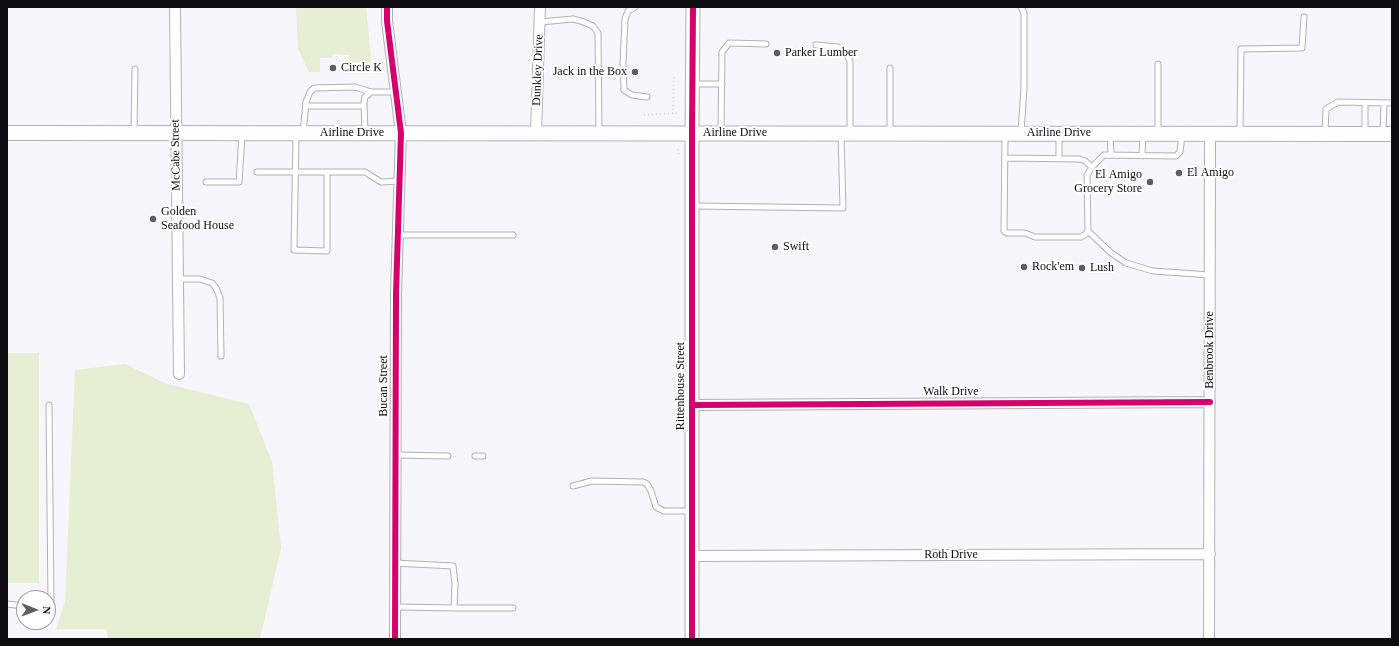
<!DOCTYPE html>
<html>
<head>
<meta charset="utf-8">
<style>
  body { margin:0 }
  #map { position:relative; width:1399px; height:646px; overflow:hidden; background:#f7f6fb; font-family:"Times New Roman",serif }
  canvas { display:block }
  .frame { position:absolute; inset:0; border:8px solid #0c0b0f; pointer-events:none }
  .north { position:absolute; left:16px; top:590px; width:40px; height:40px; box-sizing:border-box; background:#fff; border:1px solid #9e9d9f; border-radius:50%; rotate:91deg; font-size:11px; font-weight:700; line-height:16px; text-align:center; color:#0c0b0f }
  .north::after { content:''; display:block; margin:auto; width:14px; height:18px; background:#5e5d62; clip-path:polygon(50% 0,100% 100%,50% 72%,0 100%) }
</style>
</head>
<body>
<div id="map">
<canvas width="1399" height="646"></canvas>
<div class="frame"></div>
<div class="north">N</div>
</div>
<script>
const context = document.querySelector('canvas').getContext('2d');
context.lineJoin = 'round';
function fillPath(path, color) { context.fillStyle = color; context.fill(path, 'evenodd'); }
const toPath = rows => new Path2D(rows.map(r => 'M' + r).join(''));
function strokePath(path, color, width, dash) { context.strokeStyle = color; context.lineWidth = width; context.lineCap = dash ? 'butt' : 'round'; context.setLineDash(dash || []); context.stroke(path); }
function drawText(font, color, halo, rows, align = 'center') {
  context.font = font + ' "Times New Roman",serif'; context.lineWidth = 4; context.setLineDash([]); context.textBaseline = 'middle'; context.strokeStyle = halo; context.fillStyle = color; for (const [text, x, y, turn = 0] of rows) {
    context.save(); context.translate(x, y); context.rotate((+turn || 0) * Math.PI / 180); context.textAlign = isNaN(turn) ? turn : align; if (halo) context.strokeText(text, 0, 0); context.fillText(text, 0, 0); context.restore();
  }
}
const green = toPath([
  [296,7,366,7,372,69,355,69,356,63,349,63,349,55,333,54,332,58,320,58,320,72,309,72,298,49],
  [7,353,39,353,39,583,7,583],
  [125,364,167,384,249,404,272,462,281,548,260,639,108,639,106,629,56,629,65,601,75,370]
]);
const path = toPath([
  [673,114,674,76],
  [644,115,677,113],
  [678,149,679,155]
]);
const service = toPath([
  [635,7,628,11,625,19,623,63,624,90,632,95,647,97],
  [540,22,573,19,581,21,593,26,598,33,599,133],
  [816,45,838,47,845,52,850,61,850,132],
  [890,68,890,133],
  [693,84,722,84],
  [1365,103,1365,134],
  [306,106,364,106],
  [134,132,135,69],
  [365,132,364,103,365,97,371,92],
  [721,132,722,52,729,43,766,44],
  [1021,132,1024,87,1024,13,1021,7],
  [1325,132,1326,109,1338,102,1392,103],
  [303,133,306,102,310,92,314,88,355,87,371,92,396,92],
  [1158,133,1158,64],
  [1240,133,1241,49,1302,48,1304,17],
  [1005,134,1004,231,1007,233,1025,233,1035,237,1081,237,1086,234,1088,230,1087,175,1092,167,1104,155,1176,156,1180,152,1182,135],
  [1059,134,1059,158],
  [1110,134,1111,155],
  [1383,134,1384,103],
  [296,135,294,250,327,251,327,172,365,172,381,182,399,181],
  [1142,156,1143,135],
  [1005,158,1079,159,1085,161,1092,167],
  [257,172,327,172],
  [206,182,239,182,242,134],
  [693,206,843,208,841,134],
  [1088,231,1110,252,1126,263,1153,271,1210,275],
  [397,235,513,235],
  [178,279,200,279,212,283,216,288,220,298,221,356],
  [395,455,448,456],
  [475,456,483,456],
  [573,486,592,481,643,482,647,484,651,491,656,507,664,511,691,511],
  [395,563,453,566,455,584,454,608],
  [7,604,24,606],
  [48,605,51,604,49,405],
  [395,607,457,608,513,608]
]);
const minor = toPath([
  [175,7,179,374],
  [387,7,387,21,401,133,396,294,395,639],
  [536,133,540,7],
  [692,405,1210,402],
  [692,556,1210,554],
  [1209,639,1210,134]
]);
const tertiary = toPath([
  [692,639,692,132,693,7]
]);
const secondary = toPath([
  [7,133,1392,134]
]);
const cycleway = toPath([
  [387,7,387,21,401,133,396,294,395,639],
  [692,405,1210,402],
  [692,639,692,132,693,7]
]);
const markers = [
  [777,53,4,"#5e5d62"],
  [333,68,4,"#5e5d62"],
  [635,72,4,"#5e5d62"],
  [1179,173,4,"#5e5d62"],
  [1150,182,4,"#5e5d62"],
  [153,219,4,"#5e5d62"],
  [775,247,4,"#5e5d62"],
  [1024,267,4,"#5e5d62"],
  [1082,268,4,"#5e5d62"]
];
const poiNames = [
  ["Parker Lumber",785,53],
  ["Circle K",341,68],
  ["Jack in the Box",627,72,"right"],
  ["El Amigo",1187,173],
  ["El Amigo",1142,175,"right"],
  ["Grocery Store",1142,189,"right"],
  ["Golden",161,212],
  ["Seafood House",161,226],
  ["Swift",783,247],
  ["Rock'em",1032,267],
  ["Lush",1090,268]
];
const streetNames = [
  ["Dunkley Drive",538,70,-88],
  ["Airline Drive",352,133],
  ["Airline Drive",735,133],
  ["Airline Drive",1059,133],
  ["McCabe Street",176,155,-91],
  ["Benbrook Drive",1210,350,-90],
  ["Bucan Street",384,386,-90],
  ["Rittenhouse Street",681,386,-90],
  ["Walk Drive",951,392],
  ["Roth Drive",951,555]
];
fillPath(green, '#e6eed3');
strokePath(service, '#b2b1b6', 7);
strokePath(minor, '#b2b1b6', 12);
strokePath(tertiary, '#b2b1b6', 15);
strokePath(secondary, '#b2b1b6', 16);
strokePath(path, '#dedcdf', 2, [1, 3]);
strokePath(service, '#fefefe', 5);
strokePath(minor, '#fefefe', 10);
strokePath(tertiary, '#fefefe', 13);
strokePath(secondary, '#fefefe', 14);
strokePath(cycleway, '#d6006c', 6);
for (const [x, y, r, color] of markers) { const dot = new Path2D(); dot.arc(x, y, r, 0, 2 * Math.PI); context.fillStyle = color; context.fill(dot); strokePath(dot, '#fff', 1.5); }
drawText('12px', '#0c0b0f', '#fff', poiNames, 'left');
drawText('12px', '#0c0b0f', '#fff', streetNames);
</script>
</body>
</html>
